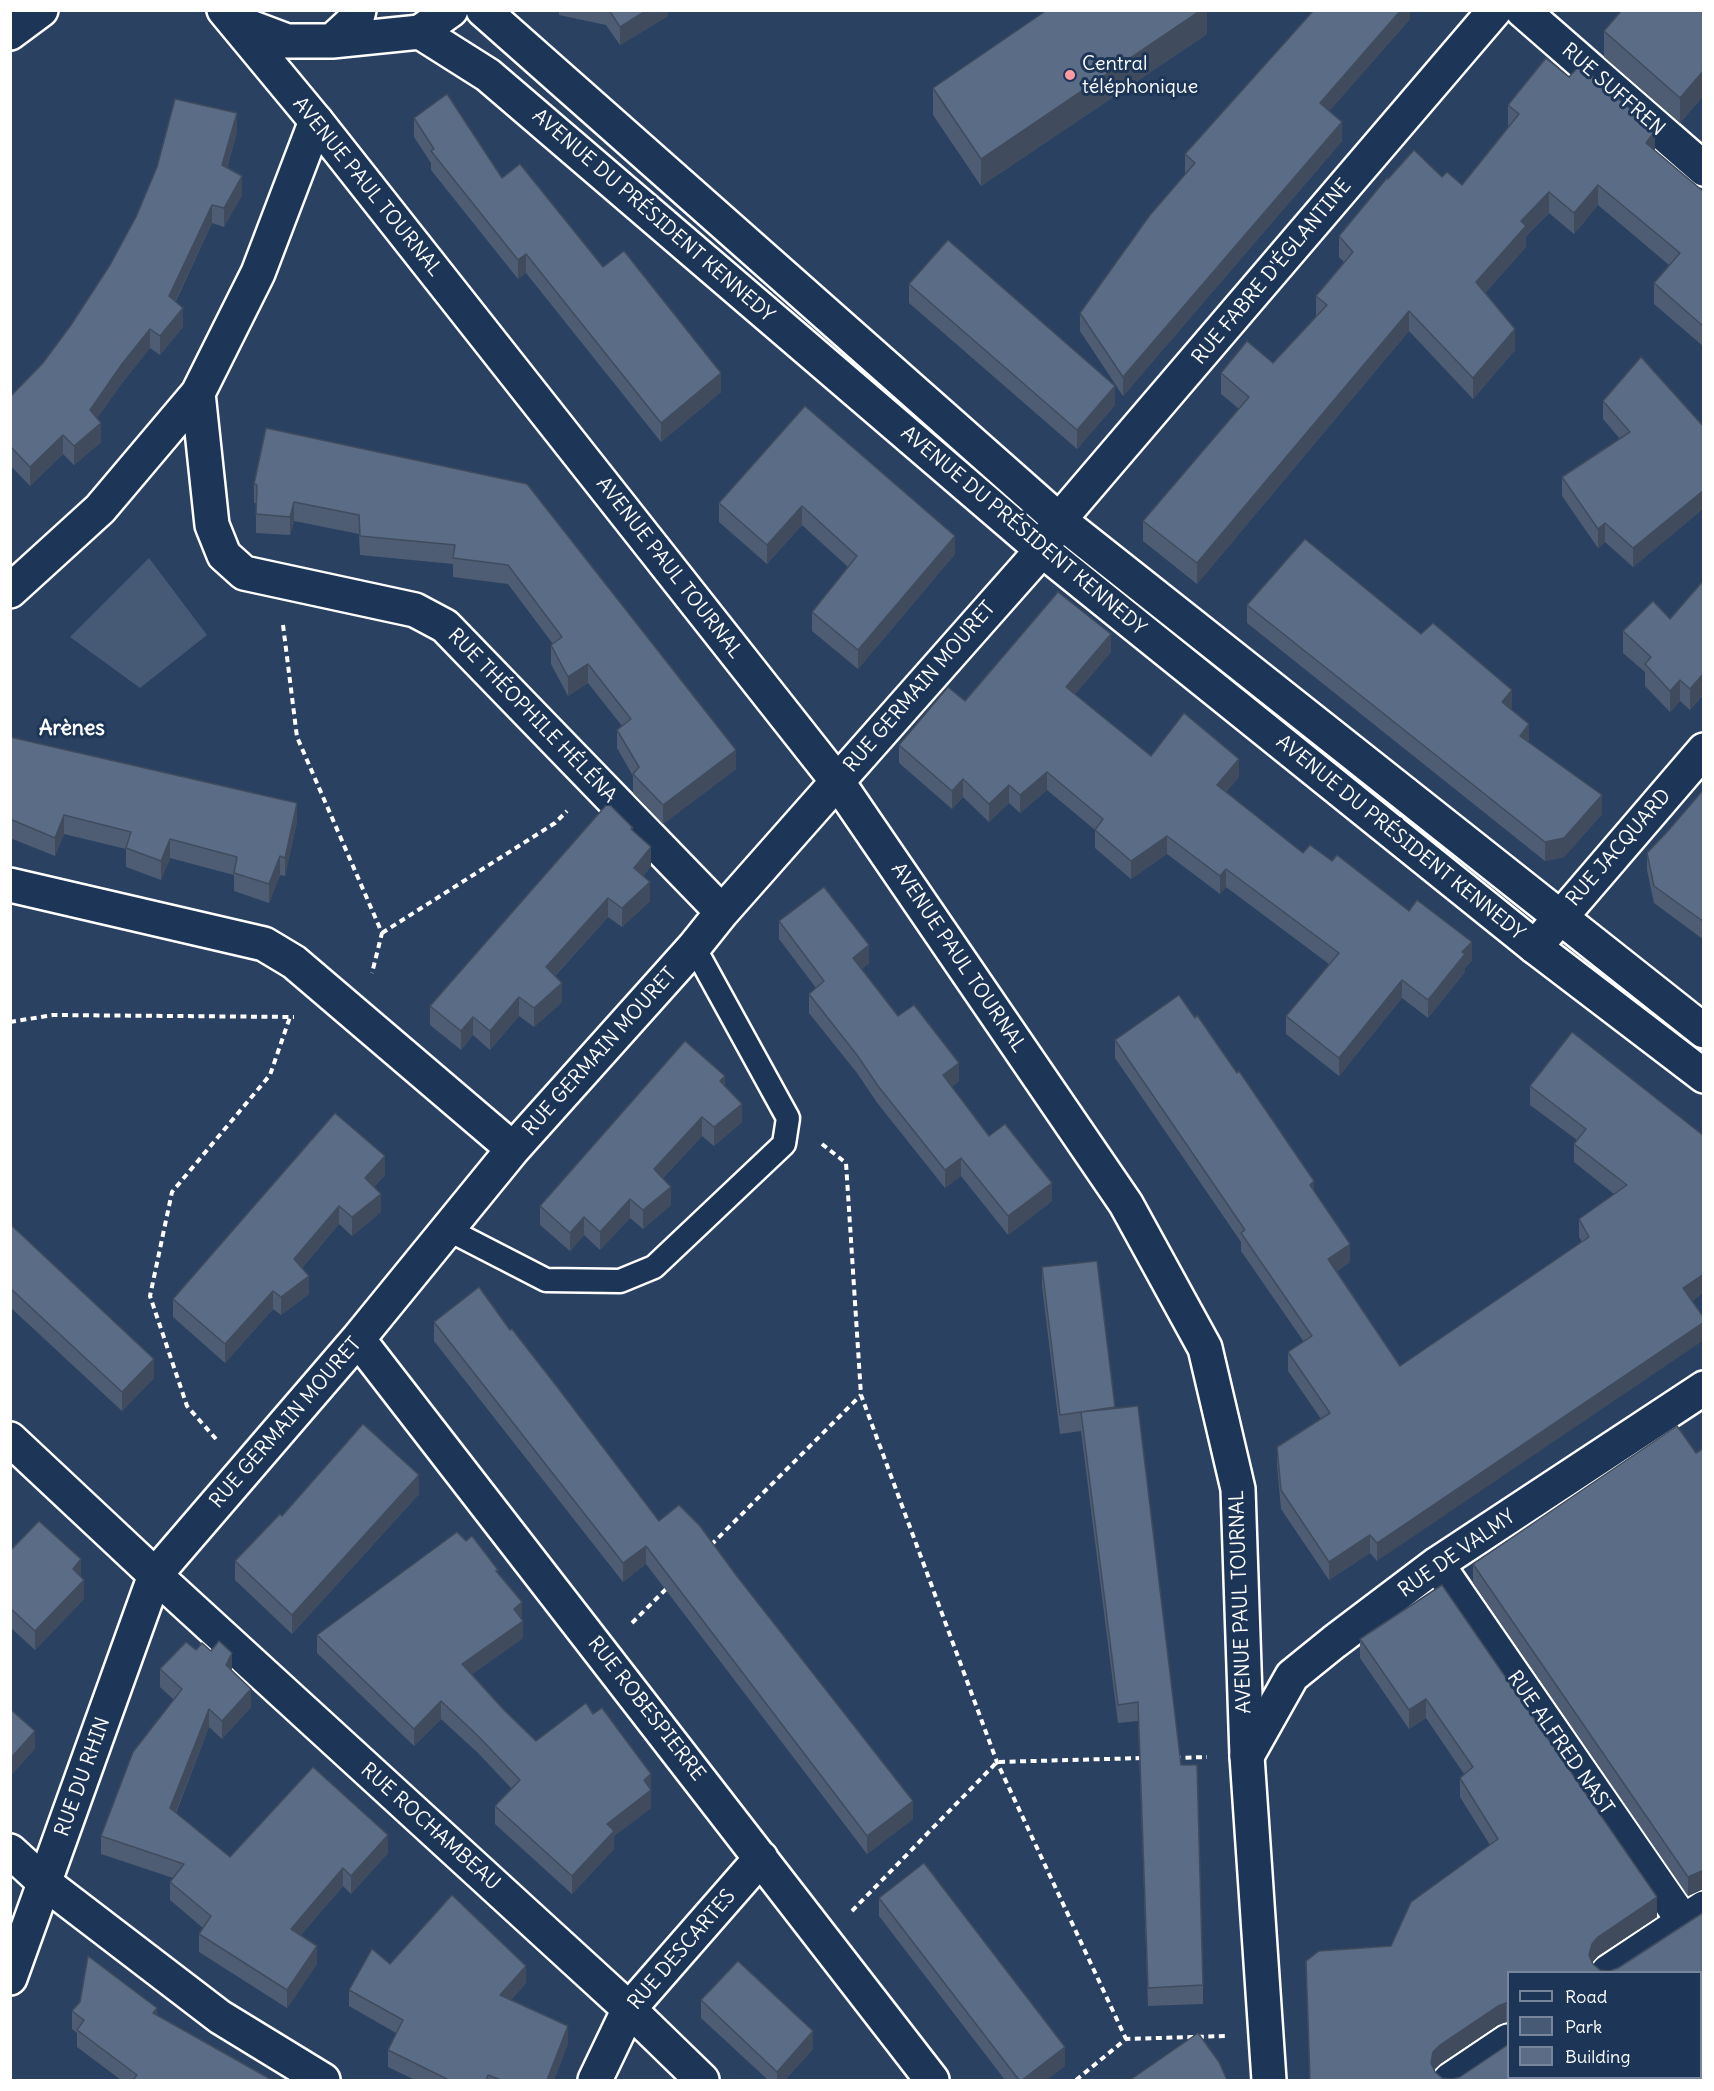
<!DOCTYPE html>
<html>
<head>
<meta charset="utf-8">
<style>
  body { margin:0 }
  #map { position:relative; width:1714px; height:2091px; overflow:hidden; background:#2a4161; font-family:Delius,sans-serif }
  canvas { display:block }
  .frame { position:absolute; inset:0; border:12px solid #fff; pointer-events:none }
  .legend { position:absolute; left:1507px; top:1971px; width:195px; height:108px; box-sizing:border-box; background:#1d3557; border:2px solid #77869a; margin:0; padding:8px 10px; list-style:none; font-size:18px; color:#fff }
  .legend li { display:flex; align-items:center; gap:12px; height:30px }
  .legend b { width:30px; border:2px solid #77869a }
</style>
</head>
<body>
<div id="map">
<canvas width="1714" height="2091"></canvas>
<div class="frame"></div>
<ul class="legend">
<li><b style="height:8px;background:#1d3557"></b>Road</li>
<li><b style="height:16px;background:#465975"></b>Park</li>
<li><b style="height:16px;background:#5b6c86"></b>Building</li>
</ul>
</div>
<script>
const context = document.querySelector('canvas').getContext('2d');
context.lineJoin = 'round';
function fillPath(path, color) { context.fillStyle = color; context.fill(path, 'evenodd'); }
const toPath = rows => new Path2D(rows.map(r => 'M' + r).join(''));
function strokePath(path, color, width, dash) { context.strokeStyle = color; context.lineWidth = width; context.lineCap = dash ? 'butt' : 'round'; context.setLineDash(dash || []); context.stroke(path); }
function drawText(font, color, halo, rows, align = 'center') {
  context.font = font + ' Delius,sans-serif'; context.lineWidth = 6; context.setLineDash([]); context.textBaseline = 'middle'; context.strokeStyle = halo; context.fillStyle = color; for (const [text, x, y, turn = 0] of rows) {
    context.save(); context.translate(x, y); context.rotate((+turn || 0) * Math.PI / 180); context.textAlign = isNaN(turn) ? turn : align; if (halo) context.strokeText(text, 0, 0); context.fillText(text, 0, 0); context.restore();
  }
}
const green = toPath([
  [149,558,207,635,140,688,70,637]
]);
const path = toPath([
  [283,625,297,737,382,933,372,973],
  [382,933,555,823,567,811],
  [10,1022,53,1015,294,1017],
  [822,1144,846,1163,861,1395,997,1762,1126,2039],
  [216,1439,187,1406,150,1296,172,1192,270,1075,290,1017],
  [711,1545,861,1395],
  [632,1623,667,1588],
  [1175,1758,1207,1757],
  [852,1911,997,1762,1144,1758],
  [1076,2080,1126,2039,1226,2036]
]);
const service = toPath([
  [447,1229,546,1280,620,1281,654,1267,784,1144,788,1118,694,947]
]);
const minor = toPath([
  [1522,10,1704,169],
  [420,32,451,10],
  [10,33,41,10],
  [198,393,212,525,224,555,244,573,415,610,445,626,722,912],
  [10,591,100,509,198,393,258,273,316,121],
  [10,885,264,944,294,962,513,1149],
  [1535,947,1704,750],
  [358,1339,932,2080],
  [10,1439,155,1575,629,2009,702,2080],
  [1437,1564,1683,1921],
  [1247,1756,1292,1676,1334,1642,1437,1564,1704,1388],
  [10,1851,45,1883,220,2017,323,2080],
  [1608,1972,1704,1908],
  [10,1978,155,1575,358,1339,513,1149,694,947,722,912,1042,550,1059,520,1495,10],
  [595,2080,629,2009,761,1858],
  [1450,2080,1508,2041]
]);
const secondary = toPath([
  [224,10,316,121,837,781,1126,1204,1205,1348,1238,1489,1247,1756,1269,2080],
  [483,10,1059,520,1704,1031],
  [234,21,287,41,332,41,420,32,488,75,1042,550,1535,947,1704,1076],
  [332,41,357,18,359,10]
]);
const wall = toPath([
  [559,10,668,10,668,16,620,45,606,25,559,15],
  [1207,10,1207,34,981,186,933,115,933,88],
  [1410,10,1410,19,1329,111,1342,141,1123,396,1080,331,1080,313,1186,174,1185,172,1185,154],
  [1704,10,1704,95,1680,123,1604,57,1604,31],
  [1508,105,1655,151,1704,192,1704,347,1654,304,1654,283,1669,265,1598,205,1574,234,1549,213,1526,236,1526,247,1485,293,1515,350,1473,399,1409,331,1197,584,1143,541,1143,521,1239,409,1221,394,1221,373,1273,363,1316,316,1316,296,1344,262,1339,257,1339,236,1388,179,1442,177,1462,185,1509,126,1508,125],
  [414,118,502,178,603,267,721,392,661,442,526,273,518,279,431,170,431,163,414,137],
  [237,132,227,168,242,195,224,227,212,223,176,301,183,327,160,355,150,348,122,383,97,418,101,442,74,465,63,454,30,486,10,465,10,397,43,363,71,325],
  [909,284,1115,405,1077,449,909,303],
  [1603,401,1704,427,1704,508,1633,567,1605,542,1598,548,1562,496,1562,477,1620,439,1603,419],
  [805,406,955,554,858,669,812,631,812,612,848,567,802,525,767,564,719,522,719,503],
  [254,484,527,484,736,769,663,824,633,793,633,776,617,748,617,730,622,726,588,683,568,696,551,664,551,645,553,644,508,584,453,577,453,564,360,555,359,534,294,521,290,535,256,533,256,503,254,503],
  [1704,580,1704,694,1690,710,1680,701,1670,712,1645,686,1645,672,1623,653,1623,631,1670,619],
  [1247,605,1512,709,1511,709,1529,742,1602,814,1564,857,1545,861,1247,623],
  [1111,652,1075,694,1151,756,1239,777,1226,792,1303,853,1472,960,1465,968,1465,972,1428,1018,1402,998,1339,1076,1286,1034,1286,1016,1329,964,1226,887,1220,894,1167,854,1131,879,1095,848,1095,830,1047,790,1020,813,1009,803,989,822,963,797,952,809,899,763,899,745,965,701],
  [10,737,297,822,285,876,280,875,269,903,234,891,234,875,170,858,161,880,126,867,126,849,64,834,55,856,10,838],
  [1704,789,1704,940,1654,903,1647,870,1647,853,1668,831],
  [633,830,651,866,643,876,650,901,622,927,608,917,555,976,562,1002,534,1027,519,1016,490,1050,473,1035,461,1050,430,1025,430,1006],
  [779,921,869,963,861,970,898,1016,959,1081,951,1087,989,1136,1052,1201,1008,1235,961,1176,945,1188,878,1104,857,1073,809,1013,809,994,816,988,779,939],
  [1115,1040,1314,1191,1350,1262,1337,1271,1400,1366,1582,1242,1579,1237,1579,1219,1614,1194,1574,1162,1574,1144,1577,1140,1530,1105,1530,1086,1704,1136,1704,1292,1692,1301,1377,1561,1370,1553,1329,1580,1281,1509,1277,1465,1277,1447,1321,1419,1288,1371,1288,1352,1304,1342,1241,1251,1241,1242,1115,1058],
  [725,1086,742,1122,714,1146,702,1136,663,1178,671,1205,643,1229,630,1218,600,1250,584,1235,570,1251,540,1225,540,1206],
  [385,1175,374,1187,381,1212,352,1236,339,1224,302,1268,309,1294,281,1315,273,1309,225,1363,173,1317,173,1299],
  [10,1224,154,1378,122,1411,10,1307],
  [1097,1261,1115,1409,1203,1985,1203,2004,1148,2006,1138,1721,1118,1723,1081,1431,1060,1434,1042,1286,1042,1267],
  [434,1322,510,1330,659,1521,913,1819,867,1854,646,1564,623,1582,434,1341],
  [1704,1448,1704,1889,1688,1896,1473,1583,1473,1564,1696,1453],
  [419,1494,292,1634,235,1580,235,1561],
  [10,1551,84,1599,35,1650,10,1627],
  [498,1574,522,1619,523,1638,472,1674,504,1710,536,1741,593,1714,651,1774,651,1808,614,1836,614,1849,572,1894,495,1824,495,1806,512,1789,478,1753,441,1719,414,1746,317,1653,317,1635],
  [1442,1585,1657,1917,1598,1956,1592,1962,1593,1964,1600,1970,1609,1971,1618,1968,1704,1912,1704,2016,1701,2011,1701,1972,1509,1972,1509,2023,1506,2022,1498,2025,1440,2064,1434,2070,1435,2072,1442,2078,1452,2079,1637,2080,1310,2080,1306,1961,1391,1946,1490,1845,1460,1797,1460,1778,1464,1774,1426,1718,1409,1729,1360,1658,1360,1639],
  [196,1650,232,1670,251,1707,222,1739,209,1727,176,1813,230,1857,388,1853,351,1894,343,1886,301,1935,317,1964,287,2008,199,1952,199,1934,203,1928,170,1900,170,1882,173,1878,101,1854,101,1836,174,1700,160,1687,160,1669],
  [879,1898,1065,2066,1046,2080,1005,2080,879,1916],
  [390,1964,526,1983,511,2000,568,2043,554,2080,415,2080,388,2067,388,2050,396,2033,349,2006,349,1990],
  [701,2000,813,2049,785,2080,768,2080,701,2018],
  [80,2002,157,2015,272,2080,121,2080,77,2047,77,2033,72,2029,72,2011]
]);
const shadedWall = toPath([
  [647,10,668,10,668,16,620,45,620,27],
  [1201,10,1207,10,1207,34,981,186,981,159],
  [1401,10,1410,10,1410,19,1320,122,1320,103],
  [1704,70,1704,95,1680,123,1680,98],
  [237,113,237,132,222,184,222,165],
  [1342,122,1342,141,1123,396,1123,377],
  [1655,131,1655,151,1646,143],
  [242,176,242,195,224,227,224,208],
  [1598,185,1598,205,1574,234,1574,213],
  [1549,192,1549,213,1526,236,1526,247,1476,303,1476,282,1521,221],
  [212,205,212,223,169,314,169,296],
  [526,254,526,273,518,279,518,260],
  [183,308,183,327,160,355,160,336],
  [1409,311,1409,331,1197,584,1197,563],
  [150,329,150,348,122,383,90,429,90,410,122,364],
  [1515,329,1515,350,1473,399,1473,378],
  [721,373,721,392,661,442,661,423],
  [1115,386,1115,405,1077,449,1077,430],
  [101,423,101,442,74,465,74,446],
  [63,435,63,454,30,486,30,467],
  [1704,490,1704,508,1633,567,1633,548],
  [294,502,294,521,290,535,290,517],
  [802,506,802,525,767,564,767,545],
  [1605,523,1605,542,1598,548,1598,529],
  [955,536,955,554,858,669,858,650],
  [1111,634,1111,652,1066,705,1066,687],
  [588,664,588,683,568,696,568,677],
  [1704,673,1704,694,1690,710,1690,689],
  [1680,680,1680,701,1670,712,1670,691],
  [1512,690,1512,709,1502,720,1502,702],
  [1529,724,1529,742,1520,736],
  [736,750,736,769,663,824,663,805],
  [1239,759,1239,777,1217,803,1217,785],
  [1047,772,1047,790,1020,813,1020,795],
  [963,779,963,797,952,809,952,791],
  [1009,785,1009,803,989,822,989,804],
  [1602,795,1602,814,1564,857,1545,861,1545,842],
  [297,803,297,822,285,876,285,858],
  [64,815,64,834,55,856,55,838],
  [1167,836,1167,854,1131,879,1131,861],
  [170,839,170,858,161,880,161,861],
  [651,847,651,866,634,886,634,868],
  [280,856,280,875,269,903,269,884],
  [1226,869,1226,887,1220,894,1220,876],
  [650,882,650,901,622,927,622,908],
  [608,898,608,917,546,985,546,967],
  [1472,942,1472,960,1465,968,1465,972,1428,1018,1428,1000,1462,952],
  [869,945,869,963,853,977,853,958],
  [1402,980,1402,998,1339,1076,1339,1058],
  [562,983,562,1002,534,1027,534,1008],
  [519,997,519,1016,490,1050,490,1031],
  [473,1017,473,1035,461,1050,461,1031],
  [959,1063,959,1081,943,1094,943,1075],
  [725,1076,725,1095,720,1081],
  [742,1104,742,1122,714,1146,714,1127],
  [702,1117,702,1136,654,1187,654,1169],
  [385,1156,385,1175,365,1196,365,1178],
  [961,1158,961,1176,945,1188,945,1170],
  [1314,1181,1314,1200,1310,1185],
  [1052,1183,1052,1201,1008,1235,1008,1216],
  [671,1187,671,1205,643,1229,643,1210],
  [381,1194,381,1212,352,1236,352,1217],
  [630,1199,630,1218,600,1250,600,1232],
  [339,1206,339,1224,294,1277,294,1259],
  [584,1217,584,1235,570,1251,570,1233],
  [1350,1244,1350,1262,1328,1277,1328,1259],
  [1704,1274,1704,1292,1683,1307,1683,1288],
  [309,1276,309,1294,281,1315,281,1297],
  [273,1291,273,1309,225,1363,225,1344],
  [1704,1322,1704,1340,1377,1561,1377,1543],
  [154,1359,154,1378,122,1411,122,1392],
  [419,1475,419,1494,292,1634,292,1615],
  [1370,1535,1370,1553,1329,1580,1329,1562],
  [646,1546,646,1564,623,1582,623,1563],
  [81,1559,81,1578,73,1569],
  [84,1580,84,1599,35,1650,35,1631],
  [522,1602,522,1619,514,1609],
  [523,1621,523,1638,462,1681,462,1664],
  [232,1653,232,1670,226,1665],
  [251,1689,251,1707,222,1739,222,1721],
  [1426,1699,1426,1718,1409,1729,1409,1710],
  [441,1701,441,1719,414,1746,414,1729],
  [209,1709,209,1727,170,1826,170,1808],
  [35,1731,35,1749,10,1777,10,1759],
  [651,1774,651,1808,614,1836,614,1849,572,1894,572,1876,607,1824,644,1780],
  [913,1801,913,1819,867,1854,867,1836],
  [388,1835,388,1853,351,1894,351,1876],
  [343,1868,343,1886,291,1947,291,1929],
  [1703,1870,1703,1889,1688,1896,1688,1877],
  [1657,1897,1657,1917,1598,1956,1592,1963,1589,1955,1592,1944,1598,1937],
  [317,1946,317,1964,287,2008,287,1990],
  [526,1966,526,1983,500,2012,500,1995],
  [1506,2003,1506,2022,1498,2025,1440,2064,1433,2071,1431,2063,1433,2052,1440,2045,1498,2006],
  [157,2008,157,2025,153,2013],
  [568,2026,568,2043,554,2080,547,2080],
  [813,2031,813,2049,785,2080,777,2080,777,2072],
  [1065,2047,1065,2066,1046,2080,1022,2080]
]);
const building = toPath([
  [609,10,647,10,620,27,609,10],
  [1047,10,1201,10,981,159,933,88,1047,10],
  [1314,10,1401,10,1320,103,1342,122,1123,377,1080,313,1150,215,1195,163,1185,154,1314,10],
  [1622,10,1704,10,1704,70,1680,98,1604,31,1622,10],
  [1546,58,1569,77,1580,65,1655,131,1646,143,1704,192,1704,327,1654,283,1680,253,1598,185,1574,213,1549,192,1521,221,1526,226,1476,282,1515,329,1473,378,1409,311,1197,563,1143,521,1249,397,1221,373,1247,341,1273,363,1327,305,1316,296,1353,252,1339,236,1387,178,1388,179,1414,150,1442,177,1447,172,1462,185,1519,114,1508,105,1546,58],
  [447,94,502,178,520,164,603,267,624,251,721,373,661,423,526,254,518,260,431,151,434,149,414,118,447,94],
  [175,99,237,113,222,165,242,176,224,208,212,205,169,296,183,308,160,336,150,329,122,364,90,410,101,423,74,446,63,435,30,467,10,446,10,397,43,363,71,325,110,265,136,217,157,167,175,99],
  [948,240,1115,386,1077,430,909,284,948,240],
  [1641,357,1704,427,1704,490,1633,548,1605,523,1598,529,1562,477,1630,432,1603,401,1641,357],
  [805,406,955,536,858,650,812,612,857,556,802,506,767,545,719,503,805,406],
  [266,428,527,484,736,750,663,805,633,774,639,767,617,730,631,719,588,664,568,677,551,645,562,637,508,565,453,558,455,545,360,536,359,515,294,502,290,517,256,514,257,485,254,484,266,428],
  [1305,539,1421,634,1433,623,1512,690,1502,702,1529,724,1520,736,1602,795,1564,838,1545,842,1247,605,1305,539],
  [1704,580,1704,673,1690,689,1680,680,1670,691,1645,664,1651,657,1623,631,1653,601,1670,619,1704,580],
  [1058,592,1111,634,1066,687,1151,756,1184,713,1239,759,1217,785,1303,853,1310,845,1332,861,1337,855,1409,911,1417,900,1472,942,1462,952,1465,954,1428,1000,1402,980,1339,1058,1286,1016,1339,953,1226,869,1220,876,1167,836,1131,861,1095,830,1103,819,1047,772,1020,795,1009,785,989,804,963,779,952,791,899,745,948,687,965,701,1058,592],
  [10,737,297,803,285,858,280,856,269,884,234,873,237,857,170,839,161,861,126,848,131,832,64,815,55,838,10,819,10,737],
  [1704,789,1704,922,1654,886,1647,853,1668,831,1704,789],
  [608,803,633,828,631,829,651,847,634,868,650,882,622,908,608,898,546,967,562,983,534,1008,519,997,490,1031,473,1017,461,1031,430,1006,608,803],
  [824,887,869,945,853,958,898,1016,914,1005,959,1063,943,1075,989,1136,1005,1124,1052,1183,1008,1216,961,1158,945,1170,878,1086,857,1055,809,994,824,981,779,921,824,887],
  [1179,995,1195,1018,1197,1015,1237,1073,1239,1071,1314,1181,1310,1185,1350,1244,1328,1259,1400,1366,1589,1237,1579,1219,1627,1185,1574,1144,1586,1129,1530,1086,1572,1032,1704,1136,1704,1274,1683,1288,1704,1318,1704,1322,1377,1543,1370,1535,1329,1562,1281,1490,1277,1447,1330,1413,1288,1352,1312,1336,1241,1233,1245,1230,1115,1040,1179,995],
  [685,1041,725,1076,720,1081,742,1104,714,1127,702,1117,654,1169,671,1187,643,1210,630,1199,600,1232,584,1217,570,1233,540,1206,685,1041],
  [335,1113,385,1156,365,1178,381,1194,352,1217,339,1206,294,1259,309,1276,281,1297,273,1291,225,1344,173,1299,335,1113],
  [10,1224,154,1359,122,1392,10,1288,10,1224],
  [1097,1261,1115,1407,1081,1412,1138,1406,1181,1765,1197,1765,1203,1985,1148,1988,1138,1702,1118,1705,1081,1412,1060,1415,1042,1267,1097,1261],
  [479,1287,510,1330,512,1329,558,1388,659,1521,679,1505,700,1526,736,1575,913,1801,867,1836,646,1546,623,1563,434,1322,479,1287],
  [363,1424,419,1475,292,1615,235,1561,280,1514,282,1516,363,1424],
  [1677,1426,1696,1453,1704,1448,1704,1870,1688,1877,1473,1564,1677,1426],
  [39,1521,81,1559,73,1569,84,1580,35,1631,10,1608,10,1551,39,1521],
  [457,1532,466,1541,472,1536,498,1570,496,1571,522,1602,514,1609,523,1621,462,1664,504,1710,536,1741,586,1703,593,1714,602,1708,651,1774,644,1780,651,1790,607,1824,614,1831,572,1876,495,1806,520,1780,478,1736,441,1701,414,1729,317,1635,457,1532],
  [1442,1585,1657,1897,1598,1937,1592,1944,1589,1955,1593,1964,1600,1970,1609,1971,1618,1968,1704,1912,1704,1996,1701,1992,1701,1972,1509,1972,1509,2004,1506,2003,1498,2006,1440,2045,1433,2052,1431,2063,1435,2072,1442,2078,1452,2079,1460,2077,1509,2044,1509,2078,1635,2078,1637,2080,1310,2080,1306,1961,1319,1951,1391,1946,1411,1902,1498,1839,1460,1778,1473,1767,1426,1699,1409,1710,1360,1639,1442,1585],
  [219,1641,232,1653,226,1665,251,1689,222,1721,209,1709,170,1808,230,1857,313,1767,388,1835,351,1876,343,1868,291,1929,317,1946,287,1990,199,1934,211,1916,170,1882,184,1864,101,1836,133,1752,182,1689,160,1669,186,1642,196,1650,202,1643,211,1651,219,1641],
  [10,1709,35,1731,10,1759,10,1709],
  [924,1863,1065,2047,1022,2080,1019,2080,879,1898,924,1863],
  [452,1895,526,1966,500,1995,568,2026,547,2080,501,2080,488,2075,486,2080,449,2080,388,2050,403,2020,349,1990,372,1949,390,1964,452,1895],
  [88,1956,157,2008,153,2013,272,2080,133,2080,137,2075,77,2030,84,2020,72,2011,80,2002,88,1956],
  [738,1961,813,2031,777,2072,701,2000,738,1961],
  [1198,2033,1219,2062,1227,2080,1130,2080,1198,2033]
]);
const markers = [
  [1070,75,6,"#ff9aa2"]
];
const poiNames = [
  ["Central",1082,64],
  ["téléphonique",1082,87]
];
const streetNames = [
  ["RUE SUFFREN",1613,90,41],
  ["AVENUE PAUL TOURNAL",367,187,51],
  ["AVENUE DU PRÉSIDENT KENNEDY",653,216,41],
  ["RUE FABRE D'ÉGLANTINE",1272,272,-50],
  ["AVENUE DU PRÉSIDENT KENNEDY",1023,531,40],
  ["AVENUE PAUL TOURNAL",669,568,52],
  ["RUE GERMAIN MOURET",920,687,-49],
  ["RUE THÉOPHILE HÉLÉNA",532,716,46],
  ["AVENUE DU PRÉSIDENT KENNEDY",1400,838,39],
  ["RUE JACQUARD",1619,848,-49],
  ["AVENUE PAUL TOURNAL",958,958,56],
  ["RUE GERMAIN MOURET",600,1052,-48],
  ["RUE GERMAIN MOURET",286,1423,-49],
  ["RUE DE VALMY",1457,1554,-35],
  ["AVENUE PAUL TOURNAL",1241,1602,-92],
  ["RUE ROBESPIERRE",646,1709,52],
  ["RUE ALFRED NAST",1560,1743,55],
  ["RUE DU RHIN",83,1777,-70],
  ["RUE ROCHAMBEAU",430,1827,42],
  ["RUE DESCARTES",682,1950,-49]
];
const neighbourhoodNames = [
  ["Arènes",72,729]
];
fillPath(green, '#465975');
strokePath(service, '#fff', 27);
strokePath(minor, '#fff', 38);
strokePath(secondary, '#fff', 38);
strokePath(path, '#fff', 4, [6, 4.5]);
strokePath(service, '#1d3557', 22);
strokePath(minor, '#1d3557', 33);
strokePath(secondary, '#1d3557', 33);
fillPath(wall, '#4e5d73');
fillPath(shadedWall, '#404c5e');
fillPath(building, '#5b6c86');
strokePath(building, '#404c5e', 1.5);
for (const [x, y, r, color] of markers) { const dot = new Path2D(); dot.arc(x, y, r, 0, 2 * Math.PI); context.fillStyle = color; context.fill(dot); strokePath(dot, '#1d3557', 2); }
drawText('20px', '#fff', '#1d3557', poiNames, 'left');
drawText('20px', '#fff', '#1d3557', streetNames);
drawText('bold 21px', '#fff', '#1d3557', neighbourhoodNames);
</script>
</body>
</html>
